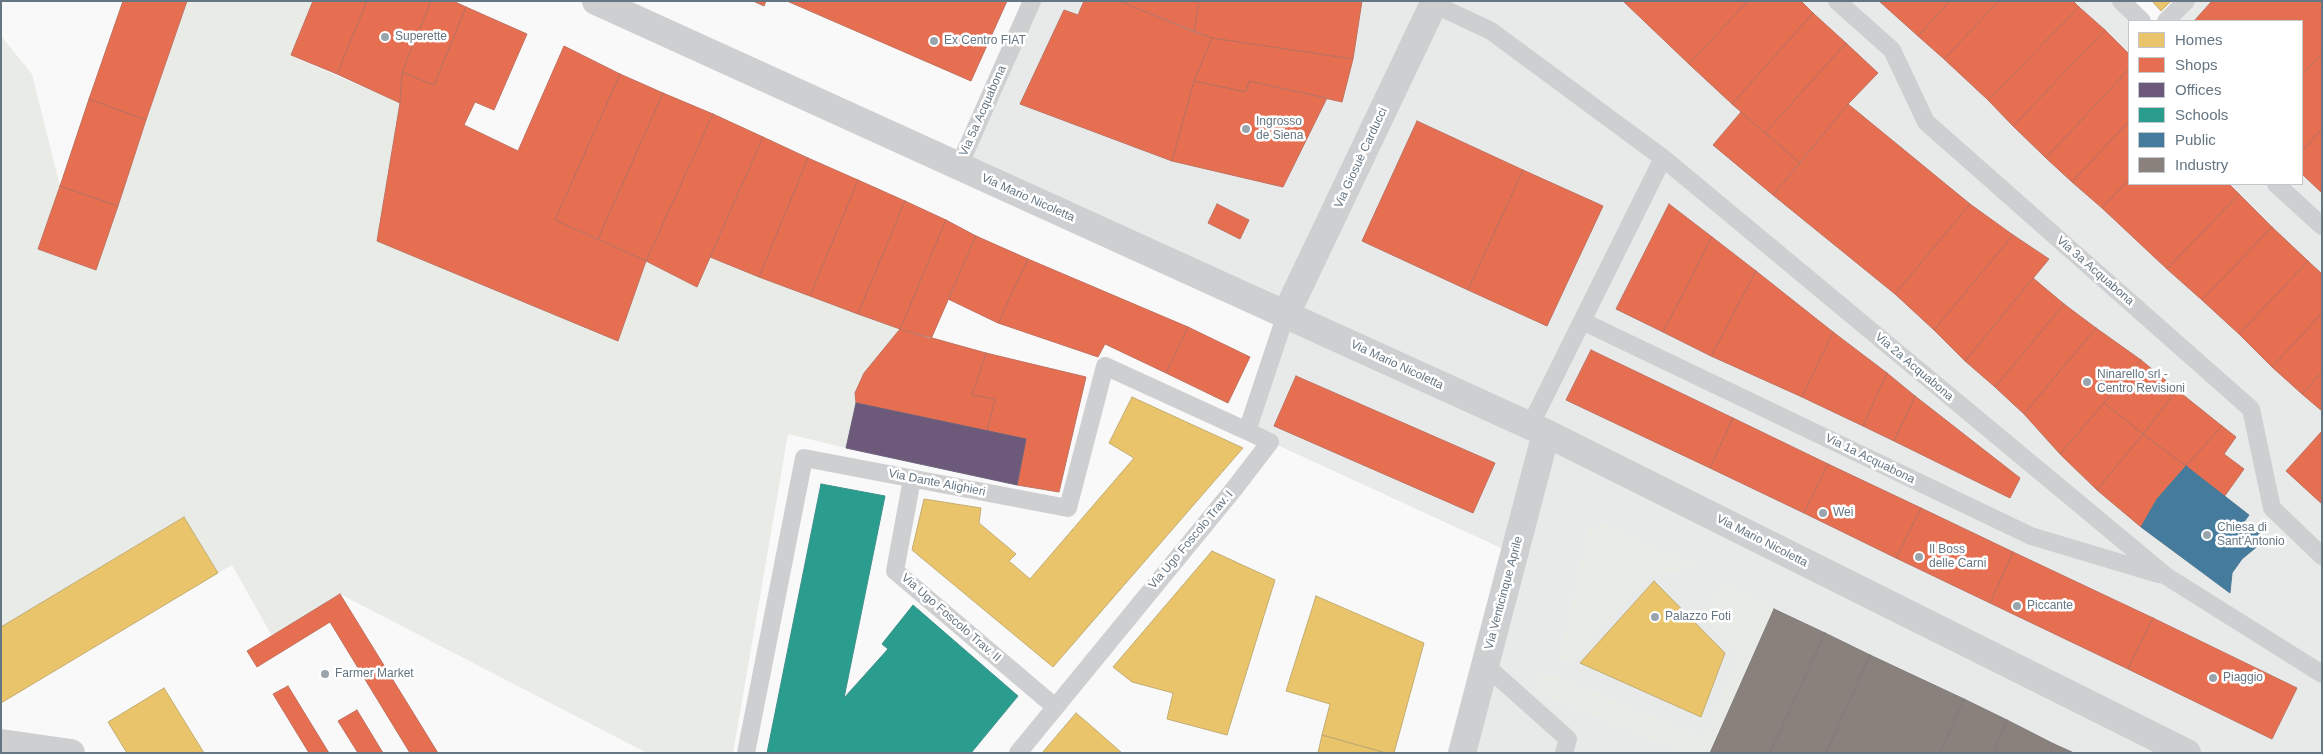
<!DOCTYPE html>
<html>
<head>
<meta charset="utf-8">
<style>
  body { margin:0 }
  #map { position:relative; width:2323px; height:754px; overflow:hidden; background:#f9f9f9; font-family:Helvetica,sans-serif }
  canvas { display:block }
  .frame { position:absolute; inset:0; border:2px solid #657683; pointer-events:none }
  .legend { position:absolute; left:2128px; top:20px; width:175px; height:165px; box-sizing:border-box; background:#fff; border:1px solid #c1c8cd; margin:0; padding:6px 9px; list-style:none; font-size:15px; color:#657683 }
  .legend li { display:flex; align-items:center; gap:10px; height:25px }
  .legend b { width:25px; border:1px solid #c1c8cd }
</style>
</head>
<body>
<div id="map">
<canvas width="2323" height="754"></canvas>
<div class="frame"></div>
<ul class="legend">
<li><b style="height:14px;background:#e9c46a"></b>Homes</li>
<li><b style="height:14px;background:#e76f51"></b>Shops</li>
<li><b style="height:14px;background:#6d597a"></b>Offices</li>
<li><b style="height:14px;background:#2a9d8f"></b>Schools</li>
<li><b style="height:14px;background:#457b9d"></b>Public</li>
<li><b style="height:14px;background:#8a817c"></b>Industry</li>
</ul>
</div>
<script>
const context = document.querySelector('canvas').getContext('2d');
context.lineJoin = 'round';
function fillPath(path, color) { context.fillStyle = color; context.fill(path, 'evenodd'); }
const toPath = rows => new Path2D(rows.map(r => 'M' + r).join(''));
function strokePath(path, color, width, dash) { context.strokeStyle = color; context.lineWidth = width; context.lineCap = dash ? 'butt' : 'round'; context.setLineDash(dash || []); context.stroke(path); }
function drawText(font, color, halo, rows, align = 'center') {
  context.font = font + ' Helvetica,sans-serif'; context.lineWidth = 5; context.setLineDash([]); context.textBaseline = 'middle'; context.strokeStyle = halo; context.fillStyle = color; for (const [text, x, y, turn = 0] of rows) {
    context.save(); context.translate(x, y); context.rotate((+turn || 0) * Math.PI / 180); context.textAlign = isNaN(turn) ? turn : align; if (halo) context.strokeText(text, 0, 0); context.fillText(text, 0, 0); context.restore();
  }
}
const built = toPath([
  [1032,1,2121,1,2142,21,2129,21,2129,184,2302,184,2302,21,2166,21,2186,1,2322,1,2322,753,1462,753,1514,554,1247,431,1285,315,959,166]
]);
const green = toPath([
  [187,1,313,1,291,56,400,103,377,241,618,340,646,261,697,287,710,257,900,329,864,373,855,393,856,403,846,448,788,434,733,753,647,753,340,594,272,636,232,565,218,573,184,517,1,628,1,36,32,74,60,186,38,249,96,270],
  [1604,524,1700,568,1648,576,1572,662,1559,659,1588,530,1596,525],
  [1722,582,1774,609,1710,753,1684,753,1541,694,1538,685,1538,675,1555,675,1703,738,1739,659,1703,616]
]);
const homes = toPath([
  [2152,1,2171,1,2161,11,2152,1],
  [1132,397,1243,448,1053,667,912,550,924,499,981,508,979,523,1016,554,1009,561,1030,579,1134,458,1109,443,1132,397],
  [184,517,218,573,1,703,1,627,184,517],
  [1212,551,1275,580,1227,735,1167,719,1173,693,1132,682,1113,667,1212,551],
  [1654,581,1725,653,1701,717,1580,663,1654,581],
  [1316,596,1424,643,1394,753,1386,753,1322,735,1330,704,1286,691,1316,596],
  [164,688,204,753,127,753,108,722,164,688],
  [1076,713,1089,724,1122,753,1042,753,1076,713],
  [1322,735,1386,753,1318,753,1322,735]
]);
const shops = toPath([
  [123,1,187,1,146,120,89,99,123,1],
  [313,1,367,1,337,74,291,55,313,1],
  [367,1,431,1,402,72,400,103,337,74,367,1],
  [431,1,453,1,466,7,434,85,402,72,431,1],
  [753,1,766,1,764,6,753,1],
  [787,1,1007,1,971,81,787,1],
  [1084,1,1119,1,1212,38,1194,81,1172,161,1020,104,1064,10,1078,15,1084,1],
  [1119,1,1199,1,1194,32,1119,1],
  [1199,1,1362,1,1353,59,1212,38,1194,32,1199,1],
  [1623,1,1748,1,1689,64,1623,1],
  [1748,1,1801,1,1813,13,1732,104,1689,64,1748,1],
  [1879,1,1950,1,1918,36,1879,1],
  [1950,1,1999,1,1944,59,1918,36,1950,1],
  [1999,1,2073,1,2079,7,1988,100,1944,59,1999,1],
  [2212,1,2322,1,2322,54,2302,75,2302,21,2194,21,2212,1],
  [466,7,527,34,494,110,475,102,464,125,518,151,564,46,620,74,555,220,646,261,618,341,377,241,400,103,402,72,434,85,466,7],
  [2079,7,2105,30,2013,126,1988,100,2079,7],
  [1813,13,1846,43,1765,133,1732,104,1813,13],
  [2105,30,2129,54,2129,69,2046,158,2013,126,2105,30],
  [1212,38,1353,59,1342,102,1249,81,1246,92,1194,81,1212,38],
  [1846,43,1878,73,1848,104,1800,163,1765,133,1846,43],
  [2322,54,2322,129,2302,151,2302,75,2322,54],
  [2129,69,2129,121,2072,182,2046,158,2129,69],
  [620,74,663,93,598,239,555,220,620,74],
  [1194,81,1246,92,1249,81,1327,98,1283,187,1172,161,1194,81],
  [663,93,713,114,646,261,598,239,663,93],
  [89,99,146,120,118,206,60,186,89,99],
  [1848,104,1970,204,1895,294,1773,195,1848,104],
  [1741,112,1800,163,1773,195,1713,145,1741,112],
  [713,114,763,137,697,287,646,261,713,114],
  [1417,121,1523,170,1468,290,1362,241,1417,121],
  [2129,121,2129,179,2102,208,2072,182,2129,121],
  [2322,129,2322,193,2302,174,2302,151,2322,129],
  [763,137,808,158,759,277,710,257,763,137],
  [808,158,858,180,810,296,759,277,808,158],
  [1523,170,1603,206,1547,326,1468,290,1523,170],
  [2129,179,2129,184,2229,184,2239,194,2167,269,2102,208,2129,179],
  [858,180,905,201,858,314,810,296,858,180],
  [60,186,118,206,96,270,38,249,60,186],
  [2239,194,2272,227,2202,300,2167,269,2239,194],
  [905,201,946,220,900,329,858,314,905,201],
  [1217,204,1249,220,1240,239,1208,223,1217,204],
  [1669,204,1712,237,1663,332,1616,309,1669,204],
  [1970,204,2013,235,1934,330,1895,294,1970,204],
  [946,220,976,236,931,339,900,329,946,220],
  [2272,227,2308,261,2239,334,2202,300,2272,227],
  [2013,235,2049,259,1965,361,1934,330,2013,235],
  [976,236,1028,259,998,323,948,299,976,236],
  [1712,237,1756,271,1711,356,1663,332,1712,237],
  [1028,259,1188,327,1166,373,1105,344,1098,357,998,323,1028,259],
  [2308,261,2322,274,2322,313,2272,367,2239,334,2308,261],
  [1756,271,1833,332,1802,397,1711,356,1756,271],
  [2033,278,2064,304,1995,387,1965,361,2033,278],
  [2064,304,2096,328,2024,414,1995,387,2064,304],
  [2322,313,2322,372,2302,394,2272,367,2322,313],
  [1188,327,1250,357,1228,403,1166,373,1188,327],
  [2096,328,2141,360,2060,454,2024,414,2096,328],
  [900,329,986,353,972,395,995,399,987,431,856,403,855,393,864,373,900,329],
  [1833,332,1887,373,1863,426,1802,397,1833,332],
  [1591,350,1733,418,1710,468,1566,400,1591,350],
  [986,353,1086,377,1059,492,1017,485,1026,439,987,431,995,399,972,395,986,353],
  [2141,360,2177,390,2143,434,2104,403,2141,360],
  [2322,372,2322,411,2302,394,2322,372],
  [1887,373,1915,396,1894,441,1863,426,1887,373],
  [1296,376,1495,463,1473,513,1274,426,1296,376],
  [2177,390,2222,426,2186,466,2143,434,2177,390],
  [1915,396,2020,478,2010,498,1894,441,1915,396],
  [2104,403,2143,434,2097,490,2060,454,2104,403],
  [1733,418,1828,464,1804,513,1710,468,1733,418],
  [2222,426,2236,437,2224,454,2244,469,2224,497,2186,466,2222,426],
  [2322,431,2322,504,2286,471,2322,431],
  [2143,434,2186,466,2157,499,2141,527,2097,490,2143,434],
  [1828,464,1921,508,1896,558,1804,513,1828,464],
  [1921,508,2013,552,1990,603,1896,558,1921,508],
  [2013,552,2153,618,2128,669,1990,603,2013,552],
  [340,594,438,753,410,753,330,622,257,667,247,651,340,594],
  [2153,618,2297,688,2272,739,2128,669,2153,618],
  [288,686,329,753,309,753,273,694,288,686],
  [357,710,383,753,358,753,338,721,357,710]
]);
const offices = toPath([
  [856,403,1026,439,1017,485,846,448,856,403]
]);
const schools = toPath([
  [821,484,885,496,844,698,888,649,882,644,913,605,1018,696,971,753,767,753,821,484]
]);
const public = toPath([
  [2186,466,2249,515,2244,522,2273,544,2260,544,2242,559,2232,573,2230,593,2141,527,2157,499,2186,466]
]);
const industry = toPath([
  [1774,609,1825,633,1770,753,1710,753,1774,609],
  [1825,633,1870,655,1826,753,1770,753,1825,633],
  [1870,655,1964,699,1940,753,1826,753,1870,655],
  [1964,699,2007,720,1993,753,1940,753,1964,699],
  [2007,720,2054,744,2050,753,1993,753,2007,720],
  [2054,744,2074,753,2050,753,2054,744]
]);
const lane = toPath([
  [1837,1,1892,50,1926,122,2251,409,2272,508,2322,556],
  [2121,1,2142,21],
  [1434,4,1491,31,1663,158,2166,576,2322,674],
  [2166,21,2186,1],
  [959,166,1032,1],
  [2276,184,2322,226],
  [1582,321,2031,536,2158,574],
  [1530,426,1663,158],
  [912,479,895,571,1054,706],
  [1485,665,1568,739,1564,753],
  [746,753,804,458,1068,508,1105,366,1247,431],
  [1018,753,1234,489,1270,442,1247,431,1286,314]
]);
const street = toPath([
  [596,1,1546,433,2187,753],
  [1286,314,1435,1],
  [1,743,71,753],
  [1462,753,1546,433]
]);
const markers = [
  [385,37,5,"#99a4ac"],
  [934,41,5,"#99a4ac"],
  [1246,129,5,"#99a4ac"],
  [2087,382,5,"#99a4ac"],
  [1823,513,5,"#99a4ac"],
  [2207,535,5,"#99a4ac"],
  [1919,557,5,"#99a4ac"],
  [2017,606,5,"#99a4ac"],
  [1655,617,5,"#99a4ac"],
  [325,674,5,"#99a4ac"],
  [2213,678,5,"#99a4ac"]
];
const poiNames = [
  ["Superette",395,37],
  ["Ex Centro FIAT",944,41],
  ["Ingrosso",1256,122],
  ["de Siena",1256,136],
  ["Ninarello srl -",2097,375],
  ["Centro Revisioni",2097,389],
  ["Wei",1833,513],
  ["Chiesa di",2217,528],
  ["Sant'Antonio",2217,542],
  ["Il Boss",1929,550],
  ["delle Carni",1929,564],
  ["Piccante",2027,606],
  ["Palazzo Foti",1665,617],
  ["Farmer Market",335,674],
  ["Piaggio",2223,678]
];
const streetNames = [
  ["Via 5a Acquabona",983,111,-66],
  ["Via Giosuè Carducci",1361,158,-65],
  ["Via Mario Nicoletta",1028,198,24],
  ["Via 3a Acquabona",2095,271,41],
  ["Via Mario Nicoletta",1397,365,25],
  ["Via 2a Acquabona",1914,367,40],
  ["Via 1a Acquabona",1870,459,26],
  ["Via Dante Alighieri",937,483,11],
  ["Via Ugo Foscolo Trav. I",1191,540,-50],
  ["Via Mario Nicoletta",1762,541,27],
  ["Via Venticinque Aprile",1504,593,-75],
  ["Via Ugo Foscolo Trav. II",951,618,41]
];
fillPath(built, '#e8e9e9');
fillPath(green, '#e8ebe6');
fillPath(homes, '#e9c46a');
strokePath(homes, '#c1ad72', 1);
fillPath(shops, '#e76f51');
strokePath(shops, '#c07160', 1);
fillPath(offices, '#6d597a');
strokePath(offices, '#6b627d', 1);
fillPath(schools, '#2a9d8f');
strokePath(schools, '#3c918b', 1);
fillPath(public, '#457b9d');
strokePath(public, '#4f7a95', 1);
fillPath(industry, '#8a817c');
strokePath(industry, '#7f7e7e', 1);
strokePath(lane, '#cecfd0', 18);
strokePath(street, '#cecfd0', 28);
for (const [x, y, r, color] of markers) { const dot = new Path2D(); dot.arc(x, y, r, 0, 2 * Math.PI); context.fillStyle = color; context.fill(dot); strokePath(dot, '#fff', 2); }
drawText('12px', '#657683', '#fff', poiNames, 'left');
drawText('12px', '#657683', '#fff', streetNames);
</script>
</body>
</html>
